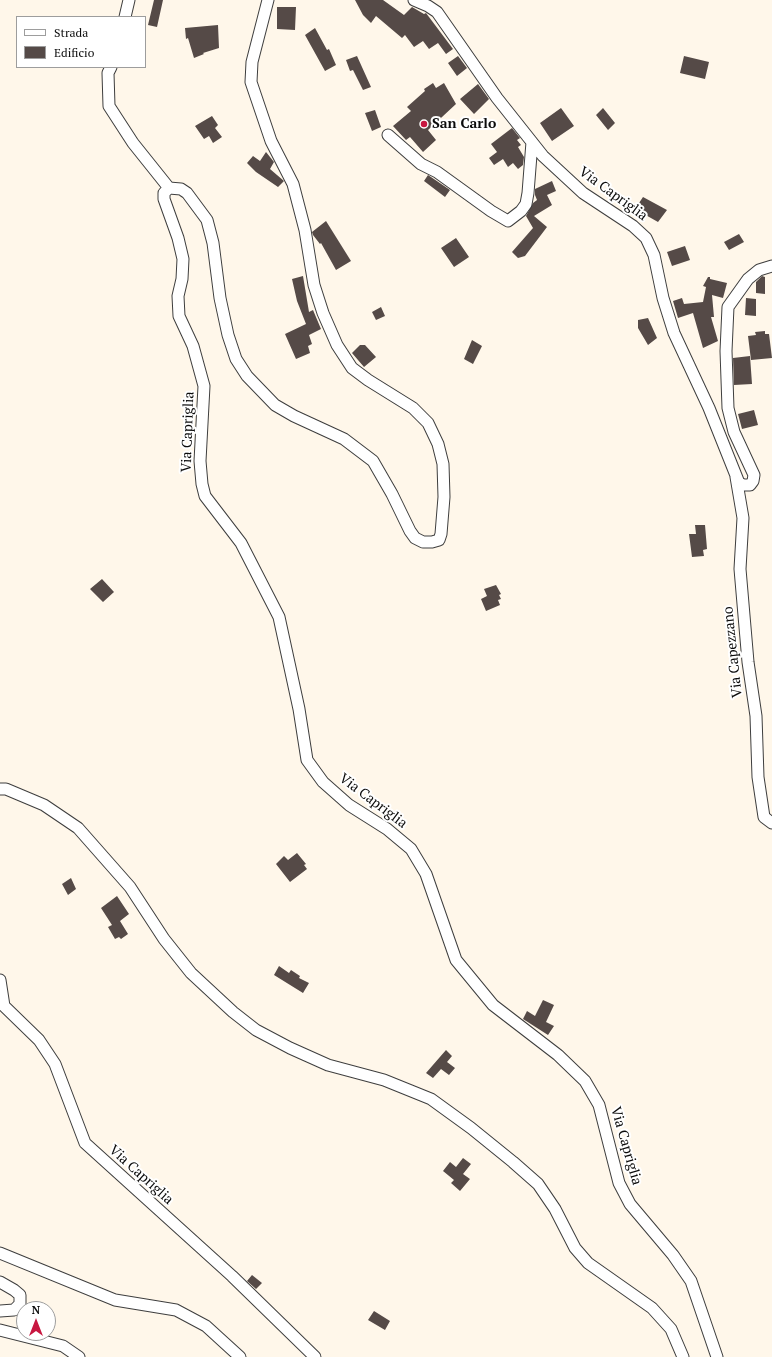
<!DOCTYPE html>
<html>
<head>
<meta charset="utf-8">
<style>
  body { margin:0 }
  #map { position:relative; width:772px; height:1357px; overflow:hidden; background:#fff7ea; font-family:"PT Serif",serif }
  canvas { display:block }
  .legend { position:absolute; left:16px; top:16px; width:130px; height:52px; box-sizing:border-box; background:#fff; border:1px solid #9d9d9d; margin:0; padding:5px 7px; list-style:none; font-size:12px; color:#0b0b0b }
  .legend li { display:flex; align-items:center; gap:8px; height:20px }
  .legend b { width:20px; border:1px solid #9d9d9d }
  .north { position:absolute; left:16px; top:1301px; width:40px; height:40px; box-sizing:border-box; background:#fff; border:1px solid #9d9d9d; border-radius:50%; rotate:0deg; font-size:11px; font-weight:700; line-height:16px; text-align:center; color:#0b0b0b }
  .north::after { content:''; display:block; margin:auto; width:14px; height:18px; background:#c81740; clip-path:polygon(50% 0,100% 100%,50% 72%,0 100%) }
</style>
</head>
<body>
<div id="map">
<canvas width="772" height="1357"></canvas>
<ul class="legend">
<li><b style="height:5px;background:#fff"></b>Strada</li>
<li><b style="height:11px;background:#554a47"></b>Edificio</li>
</ul>
<div class="north">N</div>
</div>
<script>
const context = document.querySelector('canvas').getContext('2d');
context.lineJoin = 'round';
function fillPath(path, color) { context.fillStyle = color; context.fill(path, 'evenodd'); }
const toPath = rows => new Path2D(rows.map(r => 'M' + r).join(''));
function strokePath(path, color, width, dash) { context.strokeStyle = color; context.lineWidth = width; context.lineCap = dash ? 'butt' : 'round'; context.setLineDash(dash || []); context.stroke(path); }
function drawText(font, color, halo, rows, align = 'center') {
  context.font = font + ' "PT Serif",serif'; context.lineWidth = 4; context.setLineDash([]); context.textBaseline = 'middle'; context.strokeStyle = halo; context.fillStyle = color; for (const [text, x, y, turn = 0] of rows) {
    context.save(); context.translate(x, y); context.rotate((+turn || 0) * Math.PI / 180); context.textAlign = isNaN(turn) ? turn : align; if (halo) context.strokeText(text, 0, 0); context.fillText(text, 0, 0); context.restore();
  }
}
const building = toPath([
  [154,0,163,0,157,27,148,25],
  [355,0,383,0,404,15,412,7,424,14,426,13,453,49,446,54,438,43,429,49,423,41,414,47,405,35,402,38,376,16,371,23,363,15],
  [277,7,296,7,295,30,277,29],
  [218,25,219,48,203,53,204,54,194,58,188,38,186,39,185,28],
  [315,28,327,50,329,49,336,65,325,71,305,35],
  [357,56,371,87,363,90,353,70,350,71,346,60],
  [458,56,467,68,457,76,448,63],
  [684,56,709,62,705,79,680,73],
  [433,83,436,88,444,83,456,104,428,130,436,140,423,152,410,137,406,140,393,126,411,111,407,107,425,91,424,89],
  [478,84,489,99,474,114,460,99],
  [561,108,574,126,552,141,540,123],
  [603,108,615,123,608,130,596,115],
  [375,110,381,127,372,131,365,113],
  [212,116,218,125,215,128,222,137,213,143,209,136,204,139,195,126],
  [512,128,520,138,517,140,521,145,518,147,524,157,523,165,518,169,513,163,508,167,503,159,494,165,489,158,497,152,491,144],
  [266,152,274,162,270,169,284,181,278,187,256,172,247,163,253,156,260,161],
  [428,175,450,190,445,197,424,181],
  [552,181,556,191,547,195,552,205,534,216,547,227,525,256,518,258,512,252,533,228,526,216,533,203,537,200,535,195,535,189],
  [643,197,667,210,658,222,635,209],
  [326,221,351,261,336,270,321,243,320,244,313,235,312,232],
  [739,234,744,242,729,250,724,242],
  [456,238,469,257,454,267,441,248],
  [685,246,690,260,672,266,667,252],
  [303,276,309,312,313,310,321,329,309,335,312,344,308,346,310,353,296,359,285,334,306,324,297,301,292,279],
  [762,276,765,277,765,294,756,293,756,282],
  [708,277,710,277,710,279,727,283,723,298,712,295,714,317,711,317,718,341,703,348,693,313,678,318,673,301,682,298,684,304,703,302,706,287,703,286],
  [746,298,756,299,756,316,745,315],
  [381,307,385,316,376,320,372,312],
  [648,318,657,338,648,345,638,328,638,320],
  [765,331,765,334,769,334,772,358,751,360,748,336,756,335,755,332],
  [472,340,482,346,473,364,464,359],
  [360,345,365,345,376,357,364,367,352,353],
  [750,356,752,384,734,385,733,358],
  [754,410,758,425,742,429,738,414],
  [695,525,705,525,707,549,703,550,704,556,692,557,689,534,696,534],
  [102,579,114,592,103,602,90,589],
  [496,585,501,594,499,595,501,599,498,600,500,605,486,611,481,599,487,596,484,589],
  [297,853,306,864,304,865,307,869,290,882,276,864,284,856,288,860],
  [71,878,76,889,68,895,62,884],
  [117,896,129,914,120,921,128,934,121,939,119,937,115,939,108,927,112,925,101,908],
  [279,966,289,973,291,970,300,976,299,978,309,983,303,993,274,975],
  [543,1000,554,1005,546,1022,554,1026,548,1035,523,1019,527,1011,535,1016],
  [446,1050,452,1056,447,1062,455,1068,449,1075,441,1069,433,1078,426,1073],
  [463,1158,471,1164,463,1174,470,1179,460,1191,451,1183,454,1180,443,1171,450,1162,456,1167],
  [252,1275,262,1283,256,1289,247,1281],
  [374,1311,390,1321,385,1330,368,1320]
]);
const street = toPath([
  [268,0,252,62,251,82,271,141,293,184,305,230,314,285,323,313,337,345,352,368,368,380,413,408,428,423,438,444,443,464,444,497,441,534,439,540,432,542,423,542,415,538,410,531,392,494,373,461,344,439,294,416,275,405,247,376,236,359,228,335,220,298,213,243,207,220,187,193,181,189,169,188,164,193,164,199,178,238,183,259,182,279,178,296,179,316,193,346,204,386,200,461,202,484,205,496,241,543,279,617,299,709,307,760,323,782,349,805,387,829,411,849,426,874,456,960,493,1005,558,1055,585,1081,599,1105,619,1183,630,1204,673,1255,691,1281,717,1357],
  [414,0,428,6,437,12,497,98,543,156,583,193,633,226,646,238,654,255,663,298,674,333,709,408,739,483,744,485,750,485,753,481,754,475,734,432,728,408,726,351,728,307,748,279,759,270,772,266],
  [125,17,129,0],
  [111,67,108,73,109,106,133,143,169,188],
  [388,135,421,164,437,172,491,211,508,221,521,211,526,204,528,193,532,142],
  [736,477,743,518,740,569,748,662,756,716,758,777,764,817,772,823],
  [0,789,6,789,44,805,78,828,130,887,164,939,191,973,233,1012,256,1030,290,1048,328,1065,384,1080,431,1099,471,1128,513,1162,538,1184,555,1209,575,1248,588,1263,652,1308,671,1329,683,1357],
  [0,980,4,1006,39,1040,55,1064,85,1143,232,1276,315,1357],
  [0,1253,115,1300,176,1310,206,1326,240,1357],
  [0,1282,14,1290,20,1295,20,1304,14,1310,0,1311],
  [0,1330,63,1346,79,1357]
]);
const markers = [
  [424,124,4,"#c81740"]
];
const poiNames = [
  ["San Carlo",432,124]
];
const streetNames = [
  ["Via Capriglia",613,194,36],
  ["Via Capriglia",188,432,-88],
  ["Via Capezzano",733,652,-96],
  ["Via Capriglia",373,801,37],
  ["Via Capriglia",626,1146,74],
  ["Via Capriglia",141,1175,42]
];
fillPath(building, '#554a47');
strokePath(street, '#3e3e3e', 13);
strokePath(street, '#fff', 11);
for (const [x, y, r, color] of markers) { const dot = new Path2D(); dot.arc(x, y, r, 0, 2 * Math.PI); context.fillStyle = color; context.fill(dot); strokePath(dot, '#fff', 1.5); }
drawText('bold 14px', '#0b0b0b', '#fff', poiNames, 'left');
drawText('14px', '#0b0b0b', '#fff', streetNames);
</script>
</body>
</html>
